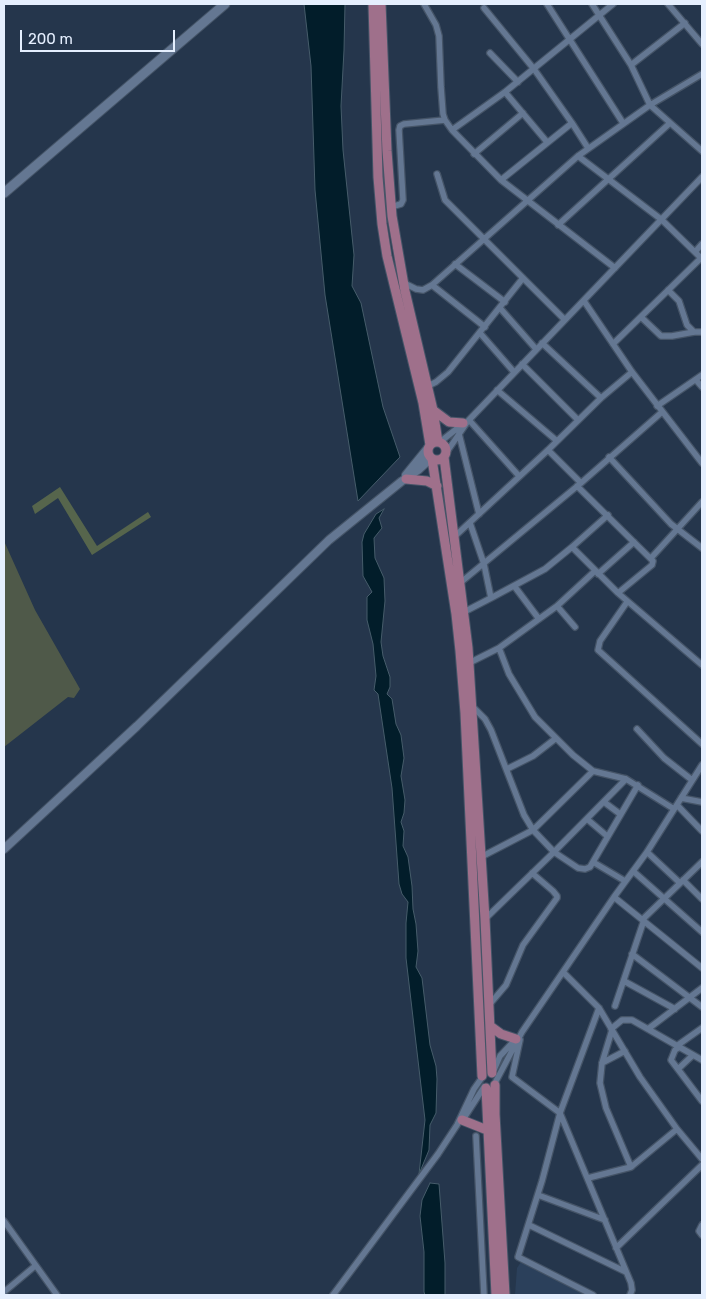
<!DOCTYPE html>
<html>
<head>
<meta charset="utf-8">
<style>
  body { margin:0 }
  #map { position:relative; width:706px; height:1299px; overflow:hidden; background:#25364c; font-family:Rubik,sans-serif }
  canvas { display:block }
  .frame { position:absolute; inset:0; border:5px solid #e5effe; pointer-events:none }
  .scale { position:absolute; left:20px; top:30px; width:155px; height:22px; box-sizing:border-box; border:2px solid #e5effe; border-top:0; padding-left:6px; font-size:15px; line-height:18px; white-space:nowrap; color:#e5effe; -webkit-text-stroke:4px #25364c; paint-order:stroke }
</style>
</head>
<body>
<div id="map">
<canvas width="706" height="1299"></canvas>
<div class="frame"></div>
<div class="scale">200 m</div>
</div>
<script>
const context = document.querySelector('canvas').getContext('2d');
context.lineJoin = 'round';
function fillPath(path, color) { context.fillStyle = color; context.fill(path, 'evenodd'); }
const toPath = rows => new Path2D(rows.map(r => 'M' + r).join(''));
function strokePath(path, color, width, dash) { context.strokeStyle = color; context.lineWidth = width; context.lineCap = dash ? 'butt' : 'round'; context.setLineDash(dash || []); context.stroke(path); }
const built = toPath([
  [521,1262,573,1287,589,1295,515,1295,517,1268]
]);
const green = toPath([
  [4,541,35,610,80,689,74,698,68,697,4,747]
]);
const forest = toPath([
  [60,487,97,546,148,512,151,517,92,555,58,498,35,514,32,506]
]);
const water = toPath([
  [304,4,345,4,344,50,341,106,343,150,354,255,352,286,361,303,383,407,400,457,358,501,325,295,315,190,311,66,304,4],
  [384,509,379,518,382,528,374,538,375,558,384,578,385,601,381,642,383,656,390,677,390,687,387,694,392,699,396,724,401,735,404,758,401,776,405,800,404,813,401,822,404,831,403,846,408,857,412,886,413,909,416,924,418,951,416,967,422,978,430,1045,436,1066,437,1079,436,1113,430,1125,429,1150,419,1174,425,1120,406,958,406,923,408,902,402,894,399,884,392,788,378,694,374,690,376,676,373,644,367,620,367,597,372,592,363,576,362,542,364,534,376,514,384,509],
  [430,1183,439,1184,445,1263,445,1295,425,1295,424,1292,424,1252,420,1216,422,1200,430,1183]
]);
const minor = toPath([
  [424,4,436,25,439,36,441,87,443,114,445,120,452,130,501,180,615,268],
  [547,4,623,123],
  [592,4,631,65,650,105,702,151],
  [668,4,702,44],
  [484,8,534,69,572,123,588,148],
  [490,53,518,82],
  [631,65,685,23],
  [505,92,547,142],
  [452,130,505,92,613,4],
  [474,154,523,113],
  [578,156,662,220,702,259],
  [437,174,445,200,565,320],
  [501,180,572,123],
  [391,207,401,204,403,200,399,130,400,126,404,124,445,120],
  [558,225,670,123],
  [695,252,702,244],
  [455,264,505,302],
  [404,283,416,289,423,290,432,285,578,156,650,105,702,74],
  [432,285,485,327],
  [668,290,679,301,687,325,694,332],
  [584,301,632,372,702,463],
  [500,308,536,349],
  [641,317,661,336,672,336,694,332,702,332],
  [480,333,514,372],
  [542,343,601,398],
  [613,344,701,258],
  [522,364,578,420],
  [696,380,702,387],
  [428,386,436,382,448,372,523,278],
  [497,390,557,441],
  [657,406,702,375],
  [469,420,519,476],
  [459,434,479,514],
  [440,442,464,423],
  [548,450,581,483],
  [446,453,468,421,702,177],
  [609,457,671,524,702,548],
  [577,486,653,561,652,565,618,593],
  [470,523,484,564,491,598,545,569,572,547,608,515],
  [454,537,548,450,601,398,632,372],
  [572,547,618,593,702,665],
  [651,558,702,502],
  [598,574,634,542],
  [460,583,581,483,662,412],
  [515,587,539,619,557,606,595,571],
  [627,602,600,641,598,650,702,744],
  [557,606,575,627],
  [464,612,491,598],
  [499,648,539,619],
  [469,663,499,648,509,674,535,717,573,755,593,771],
  [472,706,485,719,491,730,524,815,533,830,554,852,578,868,585,869,590,867,638,785],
  [637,729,664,758,692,780],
  [507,769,533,756,555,739],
  [681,798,702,802],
  [604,802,620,814],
  [677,805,702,831],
  [587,819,607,836],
  [647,852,680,883],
  [481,857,533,830,593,771,626,779,674,809],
  [593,862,625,881],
  [633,871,702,932],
  [683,880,702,899],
  [614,897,702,968],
  [485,919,554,852,626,779],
  [643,919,702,862],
  [632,954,702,1007],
  [563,972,599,1008,640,1077,677,1129,702,1159],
  [624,981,675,1009],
  [489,1005,506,985,523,945,557,898,557,896,553,891,532,873],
  [615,1006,644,920],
  [611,1029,622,1020,632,1020,702,1060],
  [648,1029,702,988],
  [612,1030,602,1063,600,1083,606,1108,631,1167],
  [520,1040,512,1077,560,1113,631,1283,632,1290,630,1295],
  [678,1045,702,1028],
  [680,1047,675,1050,671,1060,702,1101],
  [602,1063,625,1051],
  [678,1069,693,1055],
  [494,1070,500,1056,516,1039],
  [496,1081,522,1032,614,897,647,852,702,765],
  [464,1118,484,1087],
  [476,1136,484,1295],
  [588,1178,631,1167,677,1129],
  [538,1195,605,1220],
  [4,1221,57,1295],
  [529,1225,626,1272],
  [702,1225,699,1231,702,1235],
  [616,1248,702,1165],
  [4,1292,35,1266],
  [333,1295,438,1154,457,1125,474,1089,481,1079],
  [593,1295,518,1257,542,1181,560,1113,599,1008]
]);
const tertiary = toPath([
  [406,475,428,448],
  [4,849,137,726,329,540,402,481,418,470,431,458]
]);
const secondary = toPath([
  [4,193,225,4]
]);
const primary = toPath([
  [373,4,378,177,382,224,387,256,423,403,430,445],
  [381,4,387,151,392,216,405,291,433,410,438,442],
  [433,410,449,422,463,423],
  '428 451a9 9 0 1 1 18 0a9 9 0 1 1-18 0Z',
  [444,457,468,648,485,919,492,1073],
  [432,459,456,614,460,651,465,713,482,1076],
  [406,479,427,481,437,486],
  [490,1026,501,1034,516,1039],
  [495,1085,495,1114,505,1295],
  [486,1088,496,1295],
  [462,1120,487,1130]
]);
fillPath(built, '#2b405b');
fillPath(green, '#4f5949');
fillPath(forest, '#56654c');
fillPath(water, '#021d2a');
strokePath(water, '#465c6a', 1);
strokePath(minor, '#455467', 8);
strokePath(tertiary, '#455467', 10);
strokePath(secondary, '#455467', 11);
strokePath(primary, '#455467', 11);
strokePath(minor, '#647792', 5.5);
strokePath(tertiary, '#647792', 8);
strokePath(secondary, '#647792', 9);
strokePath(primary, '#9f708b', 9);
</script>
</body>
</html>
